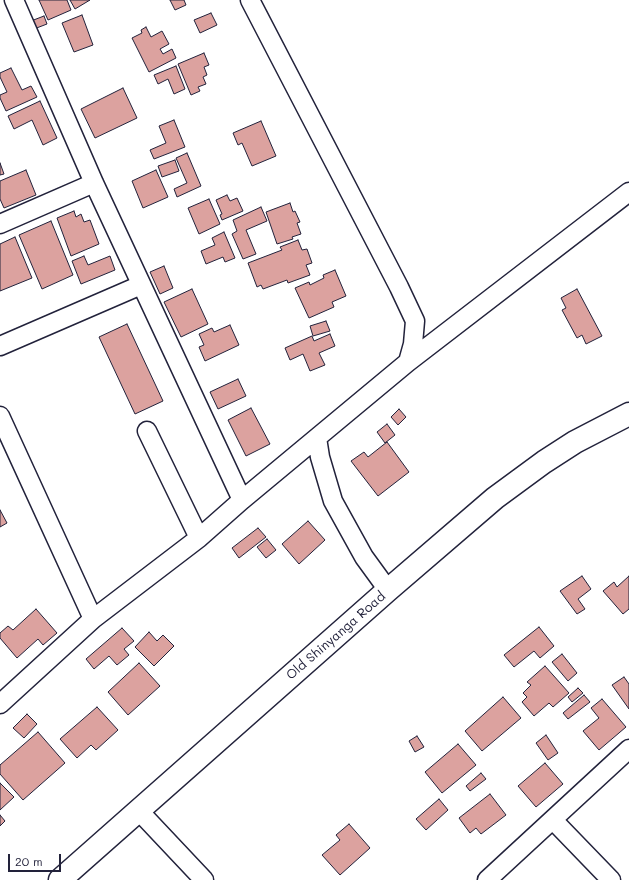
<!DOCTYPE html>
<html>
<head>
<meta charset="utf-8">
<style>
  body { margin:0 }
  #map { position:relative; width:629px; height:880px; overflow:hidden; background:#fff; font-family:Mali,sans-serif }
  canvas { display:block }
  .scale { position:absolute; left:8px; top:854px; width:53px; height:18px; box-sizing:border-box; border:2px solid #22223b; border-top:0; padding-left:5px; font-size:12px; line-height:14px; white-space:nowrap; color:#22223b; -webkit-text-stroke:3px #fff; paint-order:stroke }
</style>
</head>
<body>
<div id="map">
<canvas width="629" height="880"></canvas>
<div class="scale">20 m</div>
</div>
<script>
const context = document.querySelector('canvas').getContext('2d');
context.lineJoin = 'round';
function fillPath(path, color) { context.fillStyle = color; context.fill(path, 'evenodd'); }
const toPath = rows => new Path2D(rows.map(r => 'M' + r).join(''));
function strokePath(path, color, width, dash) { context.strokeStyle = color; context.lineWidth = width; context.lineCap = dash ? 'butt' : 'round'; context.setLineDash(dash || []); context.stroke(path); }
function drawText(font, color, halo, rows, align = 'center') {
  context.font = font + ' Mali,sans-serif'; context.lineWidth = 3.5; context.setLineDash([]); context.textBaseline = 'middle'; context.strokeStyle = halo; context.fillStyle = color; for (const [text, x, y, turn = 0] of rows) {
    context.save(); context.translate(x, y); context.rotate((+turn || 0) * Math.PI / 180); context.textAlign = isNaN(turn) ? turn : align; if (halo) context.strokeText(text, 0, 0); context.fillText(text, 0, 0); context.restore();
  }
}
const building = toPath([
  [39,0,67,0,71,10,48,20,39,0],
  [70,0,90,0,75,9,70,0],
  [170,0,184,0,186,5,175,10,170,0],
  [211,13,217,25,200,33,194,20,211,13],
  [82,15,93,45,74,52,62,23,82,15],
  [44,16,47,24,34,29,31,21,44,16],
  [146,27,151,37,162,31,169,44,160,49,163,54,172,49,176,58,149,72,132,38,142,33,141,30,146,27],
  [204,53,209,65,204,67,207,75,203,77,206,84,198,87,200,91,191,95,178,64,204,53],
  [176,66,185,89,174,94,168,79,158,84,154,75,176,66],
  [11,68,22,90,31,86,37,97,6,111,0,98,0,95,7,92,0,77,0,73,11,68],
  [123,88,137,118,95,138,81,109,123,88],
  [40,101,57,138,43,145,32,120,14,129,8,116,40,101],
  [174,120,185,147,154,159,150,150,166,143,159,126,174,120],
  [261,121,276,156,252,166,242,143,238,145,233,133,261,121],
  [187,153,201,186,177,197,174,189,187,183,176,158,187,153],
  [175,160,179,171,162,177,158,166,175,160],
  [0,163,4,174,0,175,0,163],
  [26,170,36,195,4,208,0,199,0,181,26,170],
  [156,170,168,197,143,208,132,181,156,170],
  [227,195,230,201,237,198,243,211,222,220,220,215,222,214,216,200,227,195],
  [209,199,220,224,199,234,188,208,209,199],
  [290,203,293,212,295,211,300,222,297,223,301,234,292,237,293,239,277,244,266,212,290,203],
  [261,207,267,221,246,230,256,254,243,259,232,234,237,231,233,220,261,207],
  [74,211,76,217,81,214,84,222,90,220,99,244,71,256,57,218,74,211],
  [51,221,73,275,42,289,19,235,51,221],
  [224,232,235,258,225,262,223,257,206,264,201,251,215,245,212,238,224,232],
  [15,237,32,278,0,291,0,244,15,237],
  [298,240,302,250,307,249,312,263,306,265,310,275,288,283,287,280,263,289,261,285,257,287,248,263,282,250,280,247,298,240],
  [84,256,88,265,110,256,115,270,81,284,72,261,84,256],
  [164,266,173,288,160,294,150,272,164,266],
  [335,270,346,296,332,302,334,307,309,318,295,288,309,282,310,285,324,278,323,275,335,270],
  [192,289,208,324,181,337,164,302,192,289],
  [577,289,602,336,586,344,582,335,577,338,562,310,566,308,561,298,577,289],
  [326,321,330,331,313,336,310,326,326,321],
  [127,324,163,401,135,414,99,337,127,324],
  [230,325,239,345,205,361,199,347,204,345,199,334,212,328,214,332,230,325],
  [330,334,335,346,319,353,325,365,310,371,303,354,290,360,285,348,312,336,314,341,330,334],
  [238,379,246,396,218,409,210,392,238,379],
  [251,408,270,444,246,456,228,420,251,408],
  [399,409,406,417,398,425,391,417,399,409],
  [387,424,395,435,385,443,377,432,387,424],
  [387,442,409,472,378,496,351,461,364,452,368,457,387,442],
  [0,510,7,523,0,527,0,510],
  [308,521,325,540,299,564,282,544,308,521],
  [258,528,266,537,239,558,232,548,258,528],
  [267,539,276,550,266,558,257,547,267,539],
  [582,576,591,589,578,599,585,609,577,614,560,591,582,576],
  [629,576,629,609,623,614,603,591,614,582,617,587,629,576],
  [36,609,57,633,43,645,38,639,17,658,0,638,0,633,8,626,13,630,36,609],
  [539,627,554,646,540,658,534,651,514,667,504,655,539,627],
  [122,628,134,641,124,649,129,655,117,665,109,656,94,669,86,659,122,628],
  [149,632,157,641,163,635,174,646,154,666,135,647,149,632],
  [562,654,577,673,568,681,552,662,562,654],
  [139,663,160,686,128,715,108,692,139,663],
  [545,666,569,693,553,707,549,703,534,716,522,702,527,697,523,693,531,685,527,682,545,666],
  [624,677,629,684,629,709,612,685,624,677],
  [578,688,583,693,572,702,568,697,578,688],
  [584,695,590,702,568,719,563,713,584,695],
  [503,697,521,718,482,751,465,731,503,697],
  [602,699,626,727,599,750,583,731,599,718,591,708,602,699],
  [97,707,118,730,96,750,91,745,77,758,60,739,97,707],
  [27,714,37,724,24,738,13,728,27,714],
  [38,732,65,763,23,800,0,774,0,765,38,732],
  [546,735,558,753,548,760,536,743,546,735],
  [417,736,424,747,415,752,409,741,417,736],
  [458,744,476,765,442,793,425,772,458,744],
  [545,763,563,784,536,807,518,786,545,763],
  [481,773,486,779,470,791,466,786,481,773],
  [0,783,14,797,0,810,0,783],
  [490,794,506,815,481,834,476,828,470,833,459,818,490,794],
  [439,799,448,810,426,830,416,819,439,799],
  [0,815,5,821,0,826,0,815],
  [349,824,370,848,340,875,322,855,340,840,336,835,349,824]
]);
const minor = toPath([
  [14,0,94,183,242,500],
  [0,224,94,183],
  [0,346,141,285],
  [408,362,629,192],
  [0,416,93,619],
  [147,431,199,538],
  [317,438,320,457,333,501,364,557,388,590],
  [0,704,93,619,199,538,242,500,408,362,413,344,415,321,399,287,250,0],
  [139,811,204,880],
  [553,820,611,880],
  [487,880,629,749]
]);
const secondary = toPath([
  [60,880,388,590,495,498,544,462,575,442,629,414]
]);
const streetNames = [
  ["Old Shinyanga Road",336,636,-41]
];
fillPath(building, '#dca29f');
strokePath(building, '#22223b', 1);
strokePath(minor, '#22223b', 21);
strokePath(secondary, '#22223b', 25);
strokePath(minor, '#fff', 18);
strokePath(secondary, '#fff', 22);
drawText('13px', '#22223b', '#fff', streetNames);
</script>
</body>
</html>
